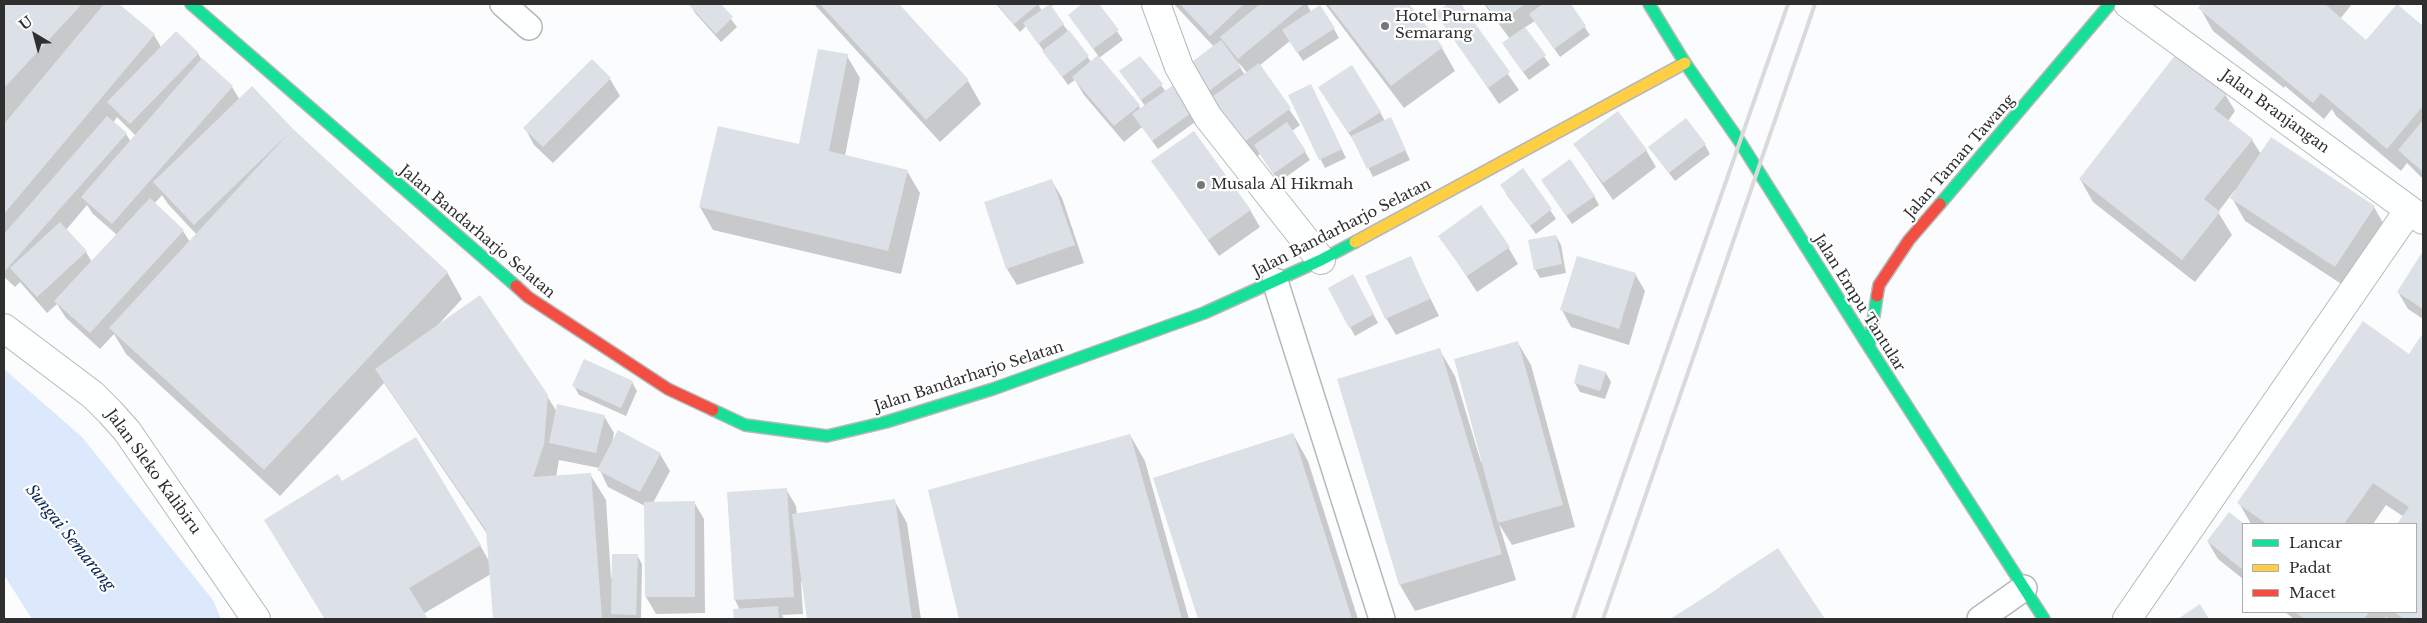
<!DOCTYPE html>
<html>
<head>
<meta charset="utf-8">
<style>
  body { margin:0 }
  #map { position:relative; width:2427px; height:623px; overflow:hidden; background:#fbfcfe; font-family:"Libre Baskerville",serif }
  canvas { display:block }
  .frame { position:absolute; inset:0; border:5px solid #2f2f30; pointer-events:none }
  .legend { position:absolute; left:2242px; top:523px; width:175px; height:90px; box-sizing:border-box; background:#fff; border:1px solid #acacac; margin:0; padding:6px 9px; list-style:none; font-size:15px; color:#2f2f30 }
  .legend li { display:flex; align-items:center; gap:10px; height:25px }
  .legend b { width:25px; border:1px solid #acacac }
  .north { position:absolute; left:10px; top:10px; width:50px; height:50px; -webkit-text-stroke:4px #fff; paint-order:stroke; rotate:323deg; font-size:14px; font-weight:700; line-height:20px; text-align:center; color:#2f2f30 }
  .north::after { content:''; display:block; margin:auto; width:18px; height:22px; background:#2f2f30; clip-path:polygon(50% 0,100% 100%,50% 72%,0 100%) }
</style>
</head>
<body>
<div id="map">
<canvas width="2427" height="623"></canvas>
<div class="frame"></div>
<ul class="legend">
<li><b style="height:6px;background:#16e098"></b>Lancar</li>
<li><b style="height:6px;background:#ffcf43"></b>Padat</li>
<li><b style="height:6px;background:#f24e42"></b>Macet</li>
</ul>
<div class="north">U</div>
</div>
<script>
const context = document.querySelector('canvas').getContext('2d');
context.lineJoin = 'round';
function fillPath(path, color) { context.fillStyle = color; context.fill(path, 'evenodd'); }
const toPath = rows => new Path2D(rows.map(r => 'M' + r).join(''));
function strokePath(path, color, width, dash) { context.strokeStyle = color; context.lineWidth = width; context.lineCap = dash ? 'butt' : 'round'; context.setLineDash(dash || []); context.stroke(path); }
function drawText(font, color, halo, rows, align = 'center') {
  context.font = font + ' "Libre Baskerville",serif'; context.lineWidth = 4.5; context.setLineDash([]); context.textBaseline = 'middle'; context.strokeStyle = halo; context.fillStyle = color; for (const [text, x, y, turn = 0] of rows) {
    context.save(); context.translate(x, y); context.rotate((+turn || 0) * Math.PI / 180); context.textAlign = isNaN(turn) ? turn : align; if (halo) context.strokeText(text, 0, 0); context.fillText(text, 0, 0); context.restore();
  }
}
const water = toPath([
  [4,369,82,437,213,600,221,619,32,619,4,575]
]);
const shadow = toPath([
  [4,4,117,4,154,35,161,47,198,53,202,61,232,87,240,100,292,130,447,272,462,299,438,325,547,396,557,412,604,416,614,433,612,443,660,454,670,471,653,503,694,502,704,519,705,613,656,614,646,597,645,506,608,487,599,468,559,460,556,477,590,474,606,500,611,578,637,555,642,564,641,619,615,619,614,617,614,619,494,619,491,574,423,614,426,619,325,619,281,547,342,482,480,545,490,563,488,535,384,383,280,496,126,354,114,334,100,349,66,318,57,304,47,313,20,282,15,287,4,277],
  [117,117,136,136,131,142,126,134,113,123],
  [162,195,168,204,197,235,190,242,183,231,154,204],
  [87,205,93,214,117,235,92,262,86,252,66,230],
  [690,4,719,4,737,27,721,42,695,13],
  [814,4,897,4,968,81,981,104,940,142],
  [996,4,1038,4,1042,11,1051,5,1050,4,1055,4,1050,7,1092,63,1099,57,1069,15,1085,4,1098,4,1123,40,1099,58,1141,109,1145,106,1121,72,1161,85,1166,92,1202,117,1158,149,1142,127,1124,142,1084,95,1075,80,1068,85,1026,26,1020,32],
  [1174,4,1307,4,1311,12,1334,29,1339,38,1303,61,1290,41,1259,66,1300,125,1292,131,1310,160,1279,182,1260,154,1255,158,1215,99,1211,102,1192,76,1214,47],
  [1239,63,1247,73,1245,75,1238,64],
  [1325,4,1408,4,1442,48,1455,71,1404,108],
  [1450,4,1459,4,1519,90,1499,104,1436,13],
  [1484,4,1569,4,1590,35,1560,57,1535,21,1524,28,1550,65,1529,80,1509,53,1510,39],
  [2204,4,2352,4,2340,19,2366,42,2397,5,2423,28,2423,179,2407,163,2401,171,2336,116,2332,109,2324,119,2285,86,2284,88,2213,31,2200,8],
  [847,56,860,78,845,156,907,171,920,193,901,274,713,230,700,207,800,146],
  [592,60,610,79,620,96,553,163,534,145,525,128],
  [1319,88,1380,112,1385,121,1395,128,1410,160,1373,177,1359,149],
  [1315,94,1346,158,1325,168,1289,96],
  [2225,94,2235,111,2228,121,2252,140,2261,154,2374,207,2387,230,2349,289,2245,221,2232,198,2237,191,2235,190,2218,212,2232,235,2195,282,2093,202,2080,179],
  [1575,145,1646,150,1656,167,1613,200],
  [1705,145,1710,154,1675,181,1650,148],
  [1153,162,1250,210,1260,227,1219,256],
  [1523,169,1556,219,1536,234,1506,194],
  [1052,181,1062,198,1084,263,1017,285,1007,269],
  [1548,189,1594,196,1599,205,1572,224],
  [1440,236,1508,247,1518,264,1477,292],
  [1556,236,1561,245,1566,273,1540,278,1535,269],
  [2423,254,2423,319,2408,309,2398,292],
  [1410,257,1439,316,1396,335,1386,318],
  [1635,274,1645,291,1629,345,1571,327,1562,310],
  [1358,285,1378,323,1355,336,1350,327],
  [2423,335,2423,619,2389,619,2386,617,2385,619,2294,619,2285,612,2416,612,2416,524,2399,524,2404,517,2386,505,2373,524,2251,524,2239,503,2409,356],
  [1518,343,1531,365,1575,527,1512,545,1499,524,1516,580,1415,611,1400,585,1439,349,1455,376,1481,462,1483,462],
  [1606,373,1611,382,1605,399,1580,392,1575,383],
  [632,382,637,391,626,416,579,395,574,386],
  [1293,434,1308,461,1358,619,1199,619,1154,478],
  [1130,435,1145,461,1189,619,960,619,930,491],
  [786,489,796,506,797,515,894,500,907,523,921,619,809,619,803,582,801,582,803,614,782,615,784,619,735,619,735,610,740,610,735,600,728,494],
  [2230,514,2243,525,2243,579,2218,559,2208,542],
  [1778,549,1823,619,1672,619]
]);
const building = toPath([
  [4,4,82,4,4,88],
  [104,4,119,4,155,34,4,214,4,124],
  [688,4,721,4,733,17,716,34],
  [820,4,899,4,969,80,926,120],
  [997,4,1038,4,1014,24],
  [1050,4,1064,24,1038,44,1023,23],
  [1082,4,1099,4,1119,30,1093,49,1068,15],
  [1180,4,1244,4,1210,36],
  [1260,4,1304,4,1238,59,1220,37],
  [1328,4,1409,4,1443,47,1391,86],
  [1448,4,1461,4,1510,72,1488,88,1435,13],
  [1486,4,1525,4,1499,23],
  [1543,4,1571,4,1586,26,1554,49,1529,14],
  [2202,4,2325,4,2366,40,2397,4,2423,26,2423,106,2387,149,2321,93,2313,103,2198,8],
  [1320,5,1335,28,1297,53,1282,30],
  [1525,27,1546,55,1523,72,1502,43],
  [1069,30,1089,56,1062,77,1042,51],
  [176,31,199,53,130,124,107,102],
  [1221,40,1241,67,1205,94,1185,67],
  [818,49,848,54,829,151,908,170,888,251,699,207,718,126,799,144],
  [2176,54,2226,94,2214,109,2253,139,2204,199,2220,212,2182,260,2079,179],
  [1098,55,1140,105,1114,126,1072,77],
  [1140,56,1163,84,1141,100,1119,71],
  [202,58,233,86,112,224,81,197],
  [592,59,611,78,543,147,523,128],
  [1259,63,1291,108,1244,142,1212,97],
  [1352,65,1381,112,1348,133,1318,87],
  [1179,81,1198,108,1152,141,1132,114],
  [1311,84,1342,149,1319,160,1288,95],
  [252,86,293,129,448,272,264,470,109,328,288,134,194,225,153,182],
  [1618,111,1647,150,1603,183,1573,144],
  [107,116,127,133,5,271,4,234],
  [1391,117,1406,150,1367,169,1351,136],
  [1686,118,1706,144,1669,173,1648,147],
  [2423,120,2423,172,2398,150],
  [1287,122,1306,151,1273,174,1254,145],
  [1194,131,1251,210,1208,240,1151,161],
  [2271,137,2375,206,2335,267,2230,198],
  [1570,159,1595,196,1566,216,1541,180],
  [1523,168,1552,209,1530,226,1500,185],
  [1052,179,1075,245,1006,269,984,202],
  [150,198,184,230,90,333,54,301],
  [1481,205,1510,247,1467,276,1438,236],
  [60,222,87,251,37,297,10,268],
  [1556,235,1562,264,1534,270,1528,240],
  [2423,251,2423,309,2397,292],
  [1411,256,1430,299,1385,319,1365,276],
  [1577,256,1636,273,1619,329,1560,310],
  [1353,274,1374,314,1349,328,1328,288],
  [480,295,548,395,544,444,533,477,591,473,602,619,493,619,486,530,375,369],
  [2363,321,2409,354,2423,333,2423,619,2404,619,2394,612,2416,612,2416,524,2397,524,2409,507,2373,483,2344,524,2267,524,2237,503],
  [1518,341,1563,505,1498,523,1454,359],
  [1440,348,1502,554,1399,585,1337,379],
  [584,359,633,381,621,408,572,386],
  [1579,364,1606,372,1600,391,1574,383],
  [557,404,605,415,596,453,549,443],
  [618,430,661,453,640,492,597,470],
  [1293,433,1352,619,1198,619,1153,478],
  [1130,434,1182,619,959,619,928,490],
  [416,437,481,545,409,588,428,619,325,619,264,520,338,474,342,481],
  [787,488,794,597,734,600,727,492],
  [895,499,912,619,807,619,792,514],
  [695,501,695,597,645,597,644,502],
  [2229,512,2243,523,2243,570,2207,541],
  [1778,548,1825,619,1670,619,1721,587,1720,586],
  [612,554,638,554,636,615,611,614],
  [2200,604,2209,619,2178,619],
  [778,606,779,619,734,619,733,609],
  [2295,612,2369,612,2364,619,2305,619]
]);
const lane = toPath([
  [503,4,529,27],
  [1275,281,1382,619],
  [1980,619,2024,588]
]);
const street = toPath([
  [1156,4,1179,67,1208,117,1321,260],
  [2128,4,2423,220],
  [4,328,93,395,110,412,127,431,256,619],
  [2127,619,2409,210]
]);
const fast = toPath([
  [191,4,516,286],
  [1649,4,1685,63,1740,142,1869,347],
  [1940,204,2110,4],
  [1877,296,1869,347,2044,619],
  [713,410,745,425,827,436,886,422,993,389,1204,313,1321,260,1355,242]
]);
const slow = toPath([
  [1355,242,1685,63]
]);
const jam = toPath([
  [516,286,528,297,668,389,713,410],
  [1877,296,1879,285,1909,240,1940,204]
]);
const rail = toPath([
  [1573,619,1788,4],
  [1603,619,1815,4]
]);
const markers = [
  [1385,26,5,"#767778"],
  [1201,185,5,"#767778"]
];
const poiNames = [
  ["Hotel Purnama",1395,17],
  ["Semarang",1395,34],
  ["Musala Al Hikmah",1211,185]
];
const streetNames = [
  ["Jalan Branjangan",2275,112,36],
  ["Jalan Taman Tawang",1960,157,-49],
  ["Jalan Bandarharjo Selatan",1342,228,-27],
  ["Jalan Bandarharjo Selatan",477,232,40],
  ["Jalan Empu Tantular",1859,303,58],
  ["Jalan Bandarharjo Selatan",969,377,-18],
  ["Jalan Sleko Kalibiru",153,472,54]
];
const waterNames = [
  ["Sungai Semarang",70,538,51]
];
fillPath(water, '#dce9fd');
fillPath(shadow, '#0003');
fillPath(building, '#dce0e7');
strokePath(lane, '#b7b8b9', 28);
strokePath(street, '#b7b8b9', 30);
strokePath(fast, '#b7b8b9', 14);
strokePath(slow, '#b7b8b9', 14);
strokePath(jam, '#b7b8b9', 14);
strokePath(lane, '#feffff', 25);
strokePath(street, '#feffff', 28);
strokePath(fast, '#16e098', 11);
strokePath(slow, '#ffcf43', 11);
strokePath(jam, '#f24e42', 11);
strokePath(rail, '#dadadb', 4);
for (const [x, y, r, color] of markers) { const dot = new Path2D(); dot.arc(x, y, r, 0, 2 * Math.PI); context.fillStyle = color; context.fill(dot); strokePath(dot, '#fff', 2); }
drawText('15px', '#2f2f30', '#fff', poiNames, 'left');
drawText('15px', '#2f2f30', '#fff', streetNames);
drawText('italic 16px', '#0b2953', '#fff', waterNames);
</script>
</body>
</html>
